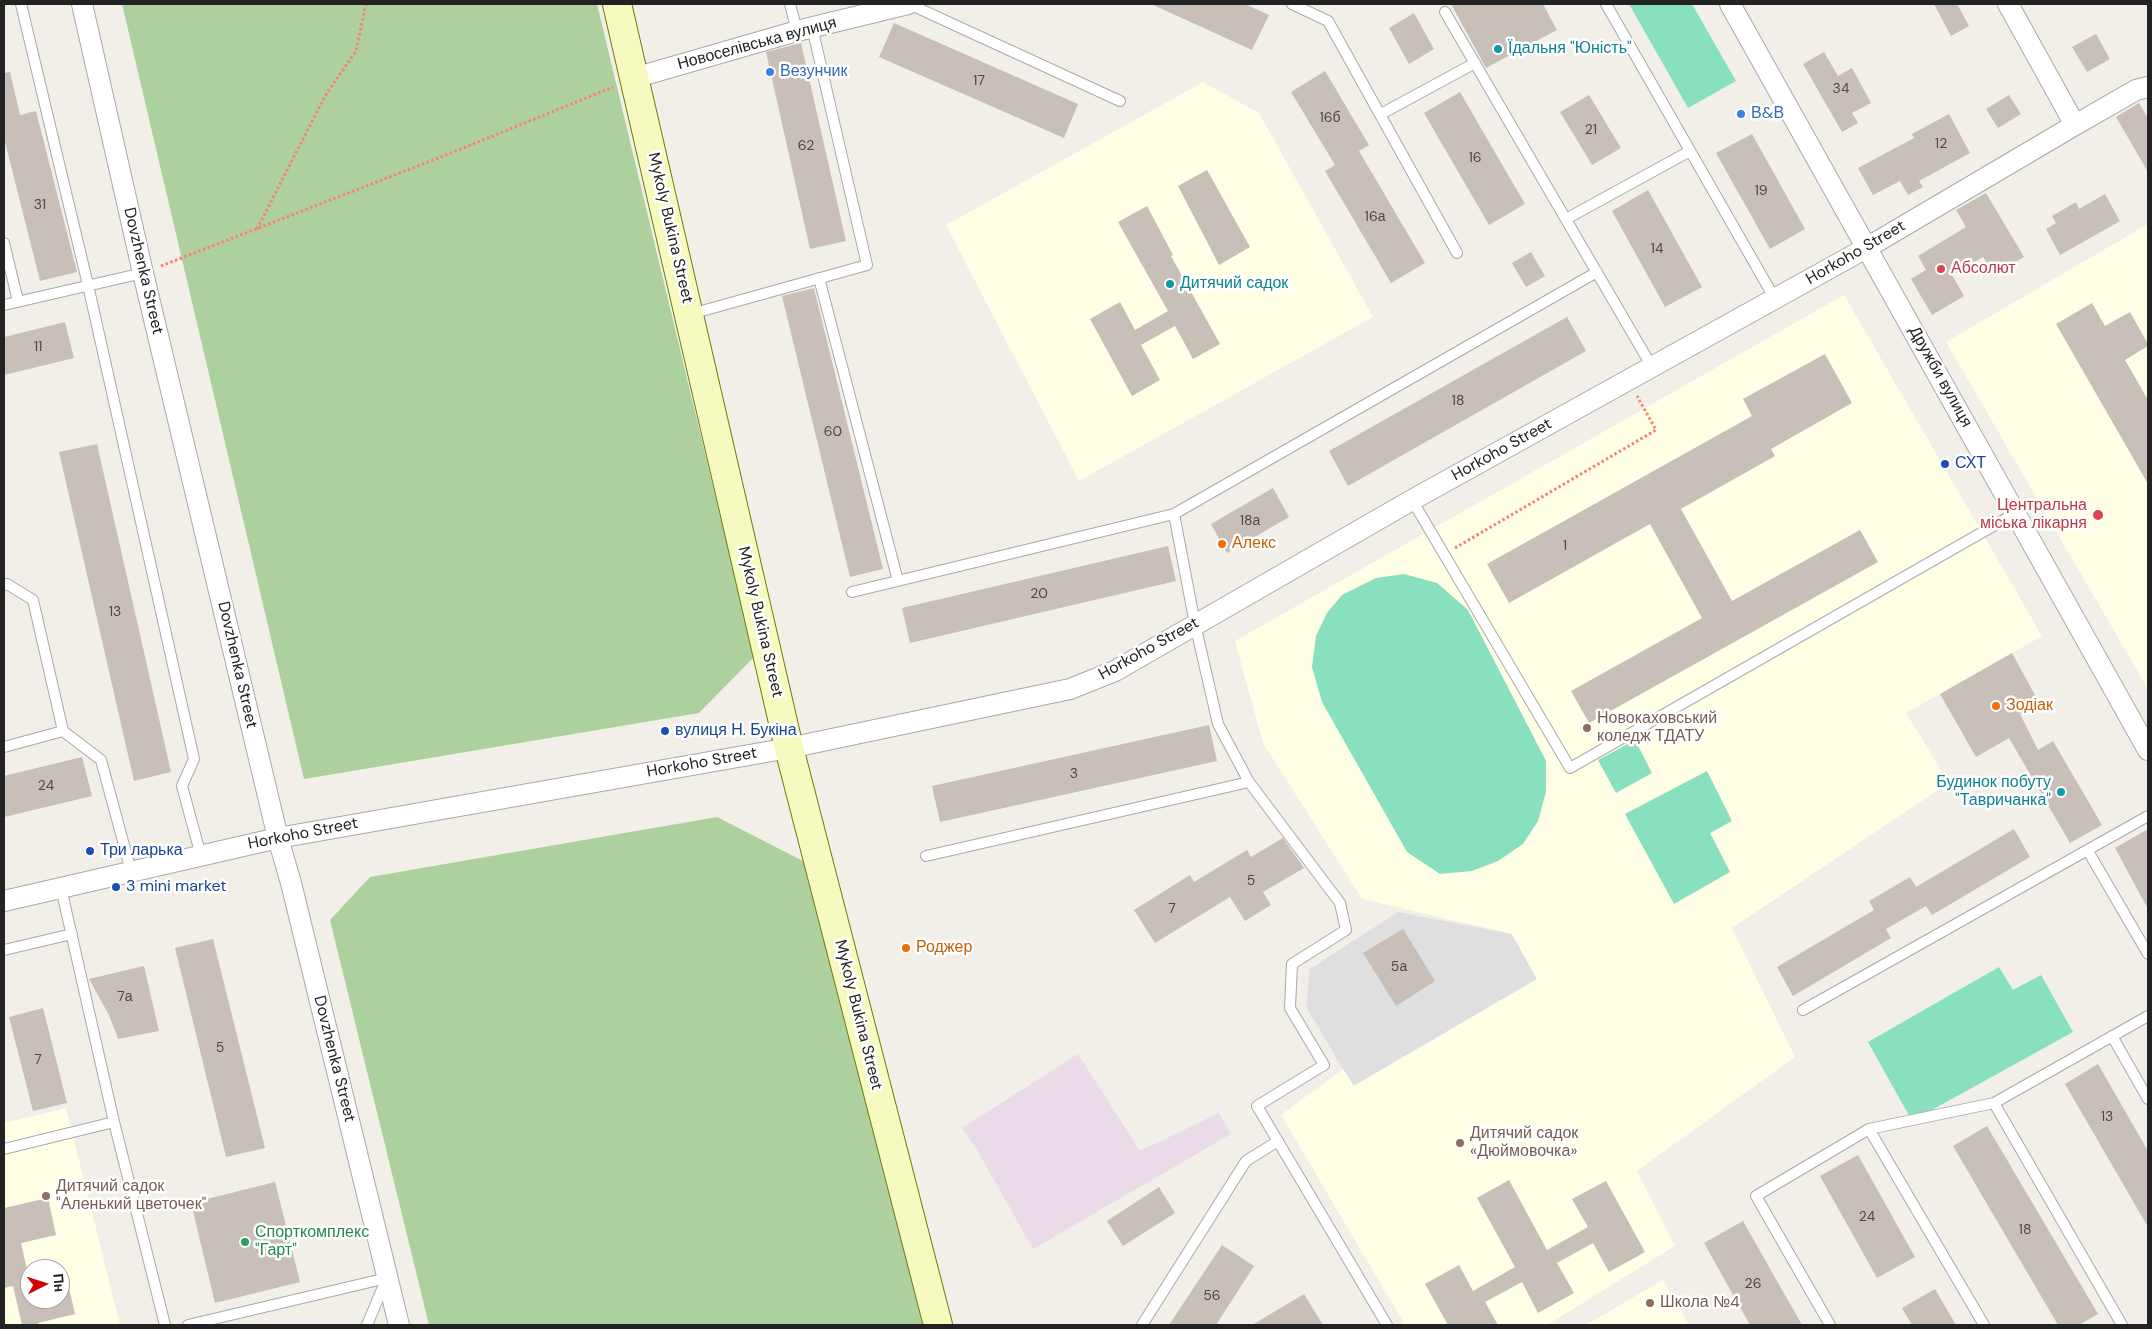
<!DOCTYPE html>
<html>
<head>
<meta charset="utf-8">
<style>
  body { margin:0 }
  #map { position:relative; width:2152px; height:1329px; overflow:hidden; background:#f2efe9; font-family:"DM Sans",sans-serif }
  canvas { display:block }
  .frame { position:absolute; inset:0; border:5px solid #222; pointer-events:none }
  .north { position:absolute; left:20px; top:1259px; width:50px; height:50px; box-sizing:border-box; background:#fff; border:1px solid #a7a7a7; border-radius:50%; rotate:85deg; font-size:14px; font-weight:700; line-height:20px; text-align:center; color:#222 }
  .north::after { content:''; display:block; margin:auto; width:18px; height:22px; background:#d40000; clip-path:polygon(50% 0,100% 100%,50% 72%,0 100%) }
</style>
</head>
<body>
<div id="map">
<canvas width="2152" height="1329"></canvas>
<div class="frame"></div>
<div class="north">Пн</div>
</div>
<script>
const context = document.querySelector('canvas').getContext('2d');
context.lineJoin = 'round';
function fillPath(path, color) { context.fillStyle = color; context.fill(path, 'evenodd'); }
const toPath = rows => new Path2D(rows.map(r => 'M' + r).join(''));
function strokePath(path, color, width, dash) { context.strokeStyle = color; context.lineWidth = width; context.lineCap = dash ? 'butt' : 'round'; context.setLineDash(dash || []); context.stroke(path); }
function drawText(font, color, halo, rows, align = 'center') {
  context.font = font + ' "DM Sans",sans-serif'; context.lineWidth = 5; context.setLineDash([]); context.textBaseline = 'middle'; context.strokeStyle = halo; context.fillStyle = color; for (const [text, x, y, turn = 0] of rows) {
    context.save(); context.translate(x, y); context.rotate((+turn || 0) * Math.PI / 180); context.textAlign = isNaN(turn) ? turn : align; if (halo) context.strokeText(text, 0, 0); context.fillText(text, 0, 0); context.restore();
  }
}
const residential = toPath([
  [1398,912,1512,934,1537,979,1353,1086,1306,1007,1310,969]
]);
const industrial = toPath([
  [1078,1054,1140,1151,1219,1113,1231,1134,1033,1249,977,1150,962,1128]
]);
const education = toPath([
  [1203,82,1259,113,1373,317,1079,481,946,225],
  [2148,224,2148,689,1946,342],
  [1844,295,2042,636,1906,713,1949,783,1732,928,1795,1057,1637,1171,1675,1246,1547,1325,1405,1325,1281,1115,1343,1069,1354,1086,1537,979,1512,934,1362,899,1263,743,1235,641],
  [66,1108,120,1325,4,1325,4,1123],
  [30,1269,60,1269,60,1299,30,1299],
  [1663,1280,1689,1325,1586,1325]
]);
const forest = toPath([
  [122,4,597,4,754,657,699,713,304,779],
  [717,817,807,863,923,1325,429,1325,330,920,370,877]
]);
const pitch = toPath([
  [1629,4,1692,4,1736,81,1688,108],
  [1404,574,1437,583,1468,610,1546,761,1546,792,1538,821,1523,844,1498,861,1472,871,1440,874,1407,852,1322,702,1312,667,1316,636,1327,613,1342,595,1376,578],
  [1635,740,1652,773,1616,793,1598,760],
  [1707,771,1732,821,1710,833,1730,872,1674,904,1625,814],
  [1999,967,2013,990,2041,975,2073,1032,1912,1121,1868,1042]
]);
const building = toPath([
  [1151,4,1245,4,1269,15,1252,50],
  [1451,4,1543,4,1557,30,1486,68],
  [1934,4,1957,4,1969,26,1951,36],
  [1414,13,1434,49,1409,64,1389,28],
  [894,23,1078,104,1064,138,879,57],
  [2096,34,2110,59,2087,72,2072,47],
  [801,43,846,241,810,249,766,52],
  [1824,52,1838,76,1852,68,1871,103,1852,113,1858,123,1842,132,1803,64],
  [1325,71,1369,145,1359,151,1425,263,1391,283,1325,171,1335,165,1291,92],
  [10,72,20,115,36,111,77,272,40,281,4,138,4,73],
  [1460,92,1525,204,1489,225,1424,113],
  [1589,95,1621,148,1592,165,1560,112],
  [2009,95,2021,114,1998,128,1986,109],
  [2139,103,2148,118,2148,172,2116,117],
  [1949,114,1970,153,1919,181,1923,187,1908,195,1900,181,1873,195,1858,168,1914,138,1912,134],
  [1752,134,1805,229,1770,249,1716,153],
  [1207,170,1250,247,1219,265,1178,186],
  [1648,190,1702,287,1665,307,1612,211],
  [1986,193,2024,257,1994,274,1983,257,1952,275,1964,296,1932,315,1911,279,1926,270,1918,256,1966,227,1956,210],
  [2105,194,2120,221,2060,255,2046,229,2056,223,2052,216,2076,202,2079,209],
  [1147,206,1173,255,1171,256,1220,344,1193,359,1175,326,1141,345,1160,380,1132,396,1090,319,1120,302,1135,330,1168,311,1118,222],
  [1531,252,1545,276,1526,287,1512,263],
  [814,288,883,569,850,577,782,296],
  [2092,303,2105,326,2130,312,2148,344,2148,346,2125,360,2148,400,2148,484,2056,324],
  [1567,317,1586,351,1348,486,1329,451],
  [65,322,74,358,4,375,4,337],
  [1825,354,1852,403,1771,449,1775,456,1681,509,1732,601,1860,530,1878,562,1589,723,1571,691,1702,618,1650,524,1509,603,1487,564,1752,416,1743,399],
  [97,444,171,772,134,781,59,452],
  [1273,488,1289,517,1227,553,1211,524],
  [1168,546,1176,581,910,643,902,608],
  [2012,653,2036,697,2031,709,2020,714,2038,750,2053,741,2102,825,2070,843,2009,738,1976,757,1940,694],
  [1209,725,1217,761,940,822,932,786],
  [82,757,92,796,4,817,4,776],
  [2014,829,2030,857,1932,915,1926,906,1886,929,1891,938,1793,996,1777,967,1874,910,1869,901,1910,877,1916,887],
  [2148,829,2148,909,2115,848],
  [1283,838,1304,868,1263,892,1271,905,1245,921,1230,897,1155,943,1134,910,1190,875,1194,882,1247,850,1251,857],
  [1403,929,1435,981,1396,1006,1363,953],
  [213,939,265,1148,226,1157,175,948],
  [144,966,159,1031,118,1039,109,1015,89,979],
  [43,1008,67,1103,33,1111,9,1017],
  [2098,1064,2148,1151,2148,1227,2065,1084],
  [1987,1126,2098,1314,2079,1325,2058,1325,1953,1146],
  [1858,1155,1915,1257,1877,1278,1820,1176],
  [1509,1180,1547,1250,1588,1227,1572,1199,1606,1181,1645,1252,1609,1272,1593,1243,1557,1263,1574,1293,1538,1313,1522,1282,1485,1302,1498,1325,1448,1325,1425,1284,1459,1265,1473,1291,1515,1267,1477,1198],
  [275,1182,300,1282,215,1303,191,1203],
  [1159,1187,1175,1213,1123,1246,1107,1221],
  [48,1198,56,1235,21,1243,30,1283,30,1299,60,1299,60,1276,66,1275,75,1314,38,1323,39,1325,22,1325,13,1286,4,1288,4,1208],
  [1743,1221,1802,1325,1750,1325,1704,1243],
  [1222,1245,1254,1266,1216,1325,1169,1325],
  [1935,1289,1956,1325,1912,1325,1902,1308],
  [1304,1294,1323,1325,1252,1325]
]);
const path = toPath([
  [257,229,325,96,356,51,366,4],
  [161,266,451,153,613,87],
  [1455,548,1656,430,1637,396]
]);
const lane = toPath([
  [21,4,88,285,194,759,182,786,201,856],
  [790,4,797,31],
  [909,4,1120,101],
  [1292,4,1328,21,1457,253],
  [1606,4,1775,299],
  [1445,12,1652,367],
  [1381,114,1475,63],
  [1566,219,1690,151],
  [4,243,18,301],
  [819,278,898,581],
  [4,305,143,273],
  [691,314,867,265,812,27],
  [1412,500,1570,768,2016,513],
  [1174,514,1195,624,1218,724,1249,782,1340,903,1346,930,1292,964,1290,1008,1324,1065,1257,1106,1387,1325],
  [4,585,7,584,33,600,63,731,101,760,131,871],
  [852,592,1174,514,1597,272],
  [4,747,63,731],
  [2088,851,2148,954],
  [926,856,1249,782],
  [61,888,114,1122,165,1325],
  [4,950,72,934],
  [1803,1010,2148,816],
  [2112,1036,2148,1099],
  [1994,1103,2122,1325],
  [1869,1129,1984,1325],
  [4,1149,114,1122],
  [188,1325,387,1278],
  [367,1325,386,1280],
  [1142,1325,1246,1161,1278,1141],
  [1830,1325,1756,1196,1869,1129,1994,1103,2148,1016]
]);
const street = toPath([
  [82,4,143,273,278,838,291,883,399,1325],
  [1730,4,2148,750],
  [2008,4,2075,125],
  [634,78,797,31,908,4],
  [4,901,278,838,789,748,1070,689,1115,671,1412,500,1868,247,2075,125,2136,90,2148,87]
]);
const secondary = toPath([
  [617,4,789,748,938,1325]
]);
const markers = [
  [1498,49,5,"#0f9aa8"],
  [770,72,5,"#3f7fe0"],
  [1741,114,5,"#3f7fe0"],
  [1941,269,5,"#e0444e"],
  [1170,284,5,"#0f9aa8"],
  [1945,464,5,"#1a4fb4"],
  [2098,515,6,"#e0444e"],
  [1222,544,5,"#e8710a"],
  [1996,706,5,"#e8710a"],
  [1587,728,5,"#8d6e63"],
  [665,731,5,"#1a4fb4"],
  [2061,792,5,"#0f9aa8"],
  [90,851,5,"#1a4fb4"],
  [116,887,5,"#1a4fb4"],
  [906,948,5,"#e8710a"],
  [1460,1143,5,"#8d6e63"],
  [46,1196,5,"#8d6e63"],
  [245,1242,5,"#2e9e5b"],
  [1650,1303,5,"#8d6e63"]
];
const numberNames = [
  ["17",979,81],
  ["34",1841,89],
  ["16б",1330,118],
  ["21",1591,130],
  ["12",1941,144],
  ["62",806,146],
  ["16",1475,158],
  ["19",1761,191],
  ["31",40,205],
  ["16а",1375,217],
  ["14",1657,249],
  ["11",38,347],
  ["18",1458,401],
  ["60",833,432],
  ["18а",1250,521],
  ["1",1565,546],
  ["20",1039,594],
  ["13",115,612],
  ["3",1074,774],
  ["24",46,786],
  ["5",1251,881],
  ["7",1172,909],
  ["5а",1399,967],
  ["7а",125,997],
  ["5",220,1048],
  ["7",38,1060],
  ["13",2107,1117],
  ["24",1867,1217],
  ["18",2025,1230],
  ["26",1753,1284],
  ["56",1212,1296]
];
const streetNames = [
  ["Новоселівська вулиця",757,44,-15],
  ["Mykoly Bukina Street",670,228,77],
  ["Horkoho Street",1856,253,-30],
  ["Dovzhenka Street",143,271,77],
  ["Дружби вулиця",1940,377,61],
  ["Horkoho Street",1502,450,-29],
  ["Mykoly Bukina Street",760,622,77],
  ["Horkoho Street",1149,649,-29],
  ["Dovzhenka Street",237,665,77],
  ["Horkoho Street",702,763,-10],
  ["Horkoho Street",303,834,-11],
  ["Mykoly Bukina Street",858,1015,76],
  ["Dovzhenka Street",334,1059,76]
];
const cultureNames = [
  ["Їдальня \"Юність\"",1508,49],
  ["Дитячий садок",1180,284],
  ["Будинок побуту",2051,783,"right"],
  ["\"Тавричанка\"",2051,801,"right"]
];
const shopNames = [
  ["Везунчик",780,72],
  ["В&В",1751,114]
];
const healthNames = [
  ["Абсолют",1951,269],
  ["Центральна",2087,506,"right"],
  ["міська лікарня",2087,524,"right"]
];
const transitNames = [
  ["СХТ",1955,464],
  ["вулиця Н. Букіна",675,731],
  ["Три ларька",100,851],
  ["3 mini market",126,887]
];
const foodNames = [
  ["Алекс",1232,544],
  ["Зодіак",2006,706],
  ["Роджер",916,948]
];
const educationNames = [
  ["Новокаховський",1597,719],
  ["коледж ТДАТУ",1597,737],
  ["Дитячий садок",1470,1134],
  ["«Дюймовочка»",1470,1152],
  ["Дитячий садок",56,1187],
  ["\"Аленький цветочек\"",56,1205],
  ["Школа №4",1660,1303]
];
const leisureNames = [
  ["Спорткомплекс",255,1233],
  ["\"Гарт\"",255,1251]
];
fillPath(residential, '#e0dfdf');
fillPath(industrial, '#ebdbe8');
fillPath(education, '#ffffe5');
fillPath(forest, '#add19e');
fillPath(pitch, '#88e0be');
fillPath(building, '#c7bfb8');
strokePath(lane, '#a9a9a9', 12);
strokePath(street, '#a9a9a9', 22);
strokePath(secondary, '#707d05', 30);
strokePath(path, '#fa8072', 3, [2.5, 2.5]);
strokePath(lane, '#fff', 10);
strokePath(street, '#fff', 20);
strokePath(secondary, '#f7fabf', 28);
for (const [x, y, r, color] of markers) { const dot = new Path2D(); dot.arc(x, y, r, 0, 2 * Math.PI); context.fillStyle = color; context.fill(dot); strokePath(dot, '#fff', 2); }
drawText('14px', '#4b4948', null, numberNames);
drawText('16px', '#222', '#fff', streetNames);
drawText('16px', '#0d838f', '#fff', cultureNames, 'left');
drawText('16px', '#366cbe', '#fff', shopNames, 'left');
drawText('16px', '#be3a42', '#fff', healthNames, 'left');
drawText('16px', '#164399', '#fff', transitNames, 'left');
drawText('16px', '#c56008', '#fff', foodNames, 'left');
drawText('16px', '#785e54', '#fff', educationNames, 'left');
drawText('16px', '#27864d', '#fff', leisureNames, 'left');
</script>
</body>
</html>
